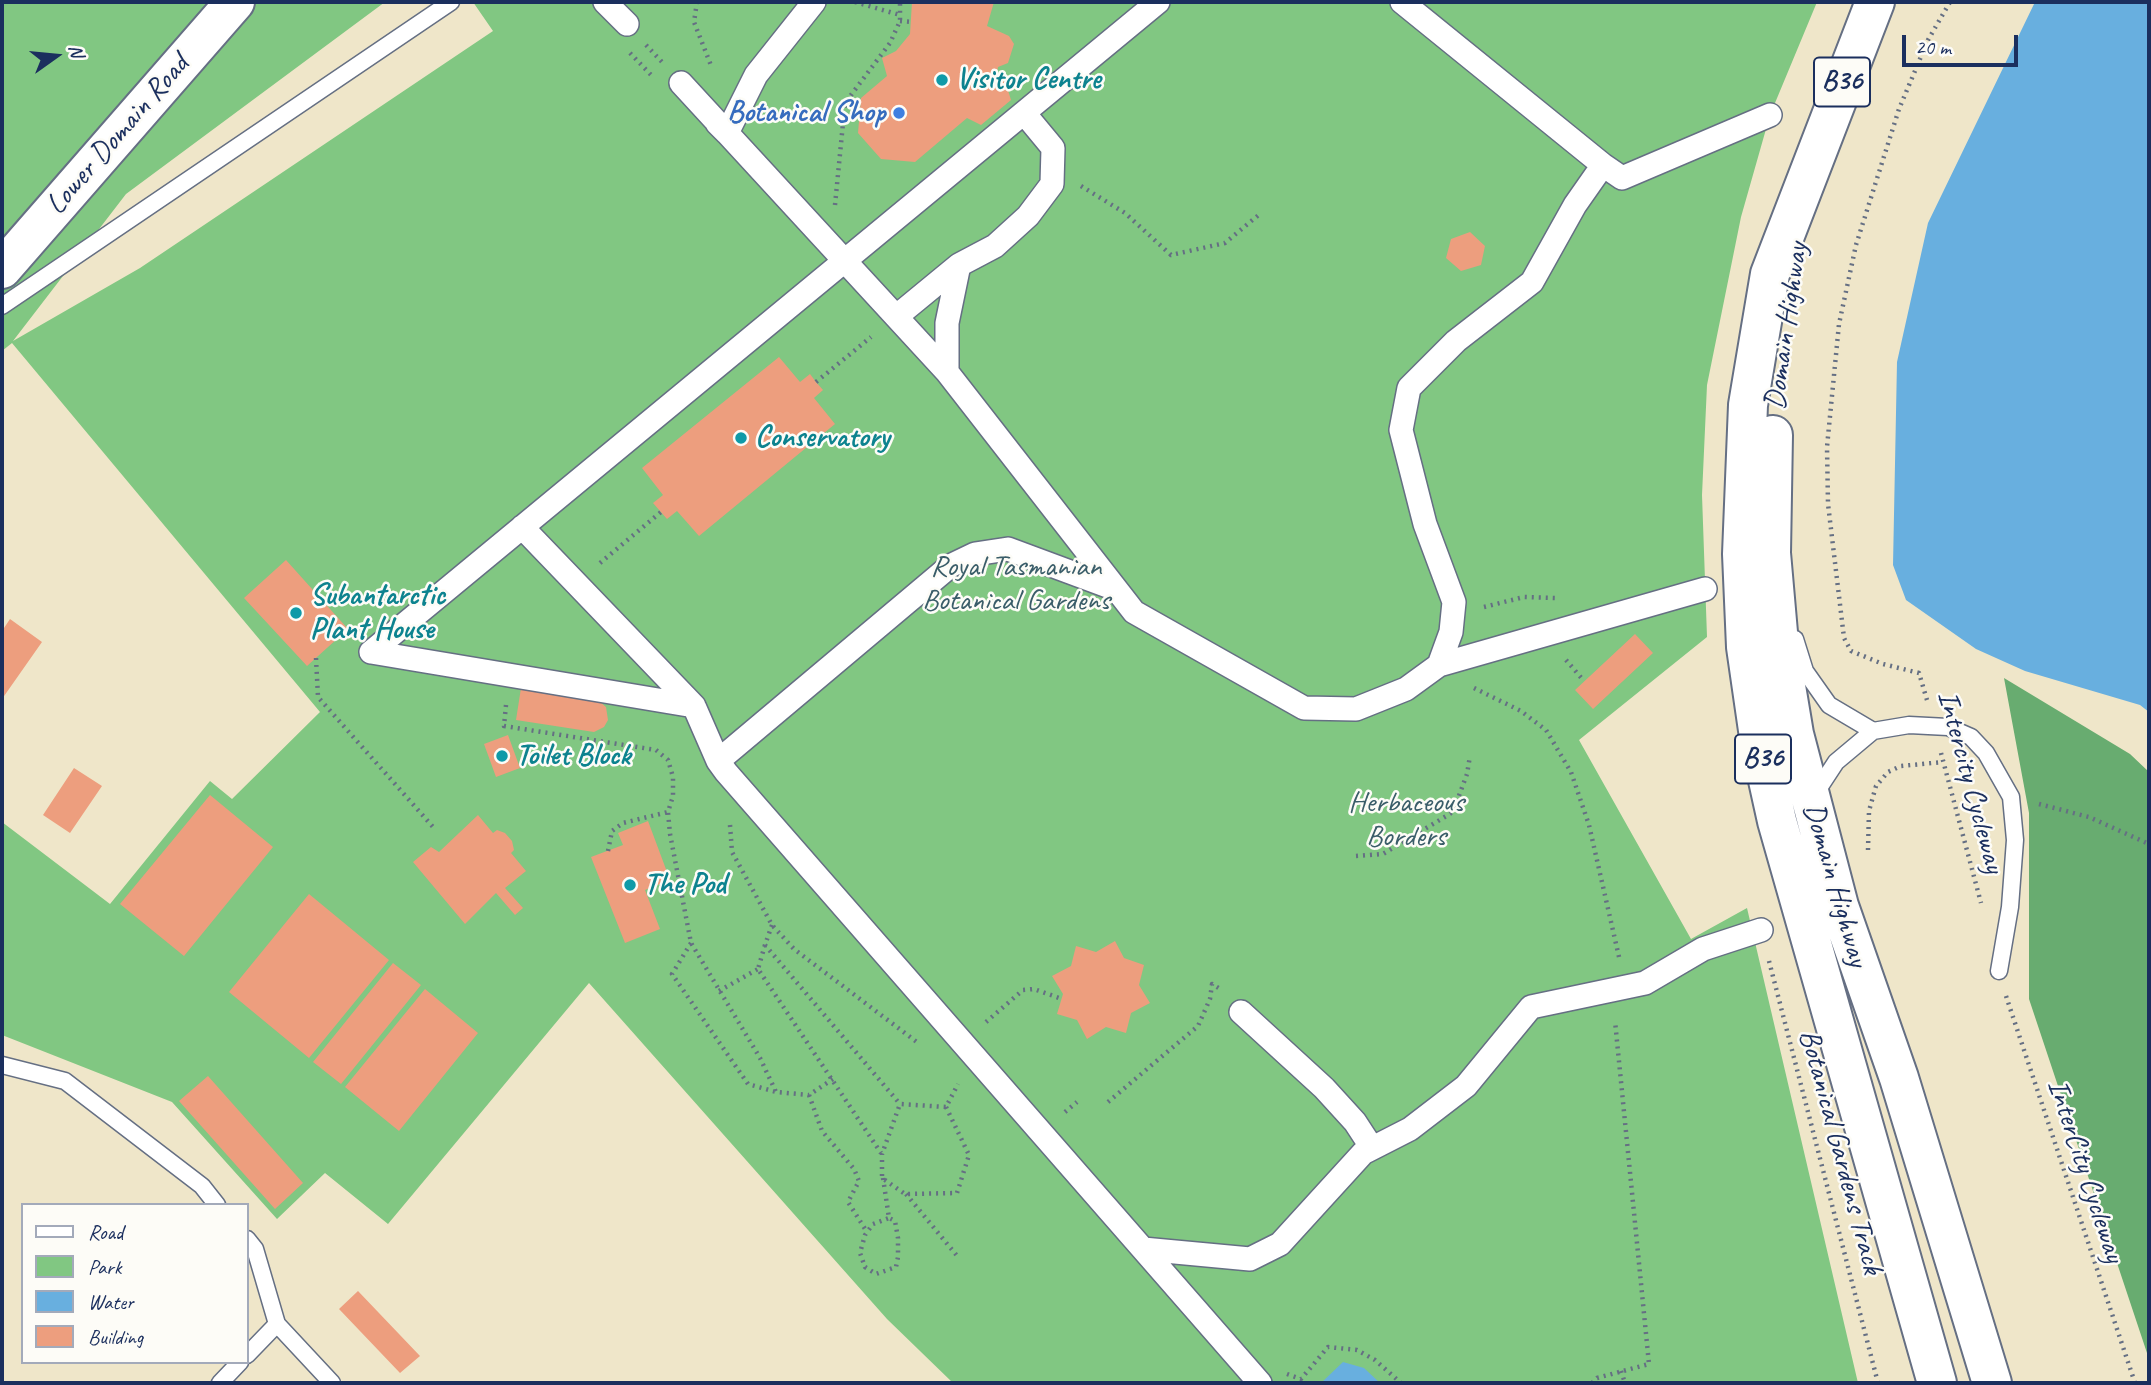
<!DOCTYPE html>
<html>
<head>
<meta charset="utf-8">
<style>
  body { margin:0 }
  #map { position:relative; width:2151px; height:1385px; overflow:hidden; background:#efe6c9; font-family:Caveat,sans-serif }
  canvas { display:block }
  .frame { position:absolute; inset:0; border:4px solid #1b2f5e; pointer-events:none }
  .legend { position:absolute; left:21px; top:1203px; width:228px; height:161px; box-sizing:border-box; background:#fdfcf7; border:2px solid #a3aaba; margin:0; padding:9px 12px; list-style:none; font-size:21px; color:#1b2f5e }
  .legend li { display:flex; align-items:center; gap:14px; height:35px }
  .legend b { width:35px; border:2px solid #a3aaba }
  .north { position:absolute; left:21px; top:21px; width:70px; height:70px; -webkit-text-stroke:5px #fdfcf7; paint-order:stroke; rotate:75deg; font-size:19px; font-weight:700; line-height:28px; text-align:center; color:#1b2f5e }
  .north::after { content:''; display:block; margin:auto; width:24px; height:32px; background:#1b2f5e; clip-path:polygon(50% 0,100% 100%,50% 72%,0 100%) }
  .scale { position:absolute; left:1902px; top:35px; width:116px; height:32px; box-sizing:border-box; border:4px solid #1b2f5e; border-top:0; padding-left:9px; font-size:21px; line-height:24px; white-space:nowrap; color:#1b2f5e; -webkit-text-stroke:5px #fdfcf7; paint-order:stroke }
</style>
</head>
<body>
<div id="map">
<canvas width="2151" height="1385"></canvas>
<div class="frame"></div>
<ul class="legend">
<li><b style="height:9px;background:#fff"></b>Road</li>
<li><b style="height:19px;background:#81c782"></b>Park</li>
<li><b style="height:19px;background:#68afdf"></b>Water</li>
<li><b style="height:19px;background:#ed9e7e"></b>Building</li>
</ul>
<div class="north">N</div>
<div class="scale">20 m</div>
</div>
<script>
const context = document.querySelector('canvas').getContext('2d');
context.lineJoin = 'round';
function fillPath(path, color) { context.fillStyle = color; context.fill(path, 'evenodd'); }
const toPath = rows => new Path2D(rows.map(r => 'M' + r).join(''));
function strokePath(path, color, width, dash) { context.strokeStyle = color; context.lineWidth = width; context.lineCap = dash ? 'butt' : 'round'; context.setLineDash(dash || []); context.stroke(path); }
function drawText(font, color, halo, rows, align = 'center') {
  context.font = font + ' Caveat,sans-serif'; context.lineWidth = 5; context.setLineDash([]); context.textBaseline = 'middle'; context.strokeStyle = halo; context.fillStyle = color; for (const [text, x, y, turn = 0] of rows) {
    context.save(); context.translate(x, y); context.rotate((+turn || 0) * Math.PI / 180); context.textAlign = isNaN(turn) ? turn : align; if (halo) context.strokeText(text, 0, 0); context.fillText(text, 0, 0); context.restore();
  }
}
const green = toPath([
  [2,2,385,2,126,194,13,341,140,268,493,31,473,2,1817,2,1770,115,1741,217,1707,385,1702,495,1707,637,1579,740,1691,939,1747,908,1858,1383,953,1383,887,1319,589,983,388,1224,325,1173,277,1219,172,1102,2,1035,2,822,110,904,210,781,232,799,320,712,12,343,2,351]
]);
const forest = toPath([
  [2004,678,2130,754,2149,772,2149,1359,2029,999,2029,813]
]);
const water = toPath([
  [2035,2,2149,2,2149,712,2140,705,2025,671,1976,649,1906,600,1893,565,1897,362,1928,223],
  [1343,1362,1364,1368,1380,1383,1321,1383]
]);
const building = toPath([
  [912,2,994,2,987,26,1009,36,1014,44,1008,63,998,67,997,73,1006,84,1011,100,981,125,967,118,915,162,881,159,858,133,861,98,887,76,882,58,896,51,910,34],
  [1470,232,1485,246,1481,265,1461,271,1446,258,1451,239],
  [779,357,800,382,810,374,816,382,823,390,814,398,835,424,699,536,677,511,667,519,653,503,663,495,642,468],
  [286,560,348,629,307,666,244,598],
  [10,619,42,642,2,699,2,631],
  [1635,634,1653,653,1593,709,1575,690],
  [521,688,599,701,606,707,608,720,604,727,594,732,516,720],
  [508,735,520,768,496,777,484,744],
  [74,768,102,786,70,833,43,815],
  [210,795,273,847,184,956,120,904],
  [478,815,493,833,497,830,505,833,512,841,514,850,511,853,526,871,505,888,523,908,515,915,496,893,465,924,413,862,431,847,439,852],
  [648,821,670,880,645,890,660,929,625,943,591,857,623,845,618,833],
  [309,894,389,960,309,1058,229,992],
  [1115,941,1124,958,1144,965,1139,985,1150,1003,1131,1013,1126,1033,1106,1027,1087,1039,1077,1020,1057,1014,1063,994,1052,976,1071,966,1076,946,1096,952],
  [393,963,421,985,341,1084,313,1062],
  [425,989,478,1033,399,1131,345,1087],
  [208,1076,303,1183,275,1209,179,1101],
  [358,1291,420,1356,400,1373,339,1309]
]);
const path = toPath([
  [697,2,694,22,712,68],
  [855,2,900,15],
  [900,21,913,22],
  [646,45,662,62],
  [630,53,653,77],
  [1081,186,1125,213,1171,255,1225,243,1261,213],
  [835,205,845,103,890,43,900,21,900,2],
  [816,382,871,337],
  [600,563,661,512],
  [1484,607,1524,597,1555,598],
  [316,658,318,697,433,827],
  [1566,660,1584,681],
  [1474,688,1521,711,1546,730,1571,772,1589,825,1619,957],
  [1927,700,1919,673,1883,664,1851,651,1844,638,1828,504,1827,447,1839,324,1856,245,1899,109,1928,40,1950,2],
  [506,705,504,726,656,750,668,760,673,777,673,796,668,812,670,834,691,943,760,1058,776,1092],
  [1941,753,1981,903],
  [2039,804,2089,817,2149,844],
  [730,825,732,852,772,925,794,949,918,1043],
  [1868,850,1869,811,1876,786,1888,772,1901,766,1943,762],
  [608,851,612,831,623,823,668,812],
  [1356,856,1383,854,1453,812,1467,774,1470,756],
  [772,925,765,945,900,1104],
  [691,943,672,974,748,1084,776,1092,809,1095,833,1079],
  [765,945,758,969,881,1153],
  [1769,961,1878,1383],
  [719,991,758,969],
  [2006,996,2135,1383],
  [986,1022,1023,990,1034,989,1062,999],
  [809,1095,822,1131,854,1169,859,1181,848,1202,867,1232],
  [1108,1102,1198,1026,1210,999,1212,984,1222,990],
  [946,1107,969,1155,957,1193,905,1194,882,1178,882,1154,900,1104,946,1107,958,1084],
  [1065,1112,1077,1102],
  [883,1178,889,1218,895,1221,898,1238,898,1257,896,1267,876,1274,865,1267,860,1253,865,1235,873,1224,889,1218],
  [906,1194,958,1257],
  [1621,1371,1625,1383],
  [1287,1374,1301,1379,1328,1347,1357,1350,1375,1360,1401,1383],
  [1592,1383,1597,1378,1649,1364,1615,1021]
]);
const service = toPath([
  [2,306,451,2],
  [1795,639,1805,671,1829,705,1873,731],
  [1815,794,1836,762,1873,731,1909,725,1948,727,1971,737,1986,753,2011,797,2015,840,2010,907,1999,971],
  [2,1065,65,1081,202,1186,217,1205],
  [247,1239,255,1249,277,1324,247,1355],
  [277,1324,332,1383],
  [220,1383,240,1362]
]);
const pedestrian = toPath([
  [605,2,627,24],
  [1402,2,1603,165,1575,205,1532,282,1456,341,1409,388,1401,430,1425,524,1454,602,1451,632,1439,665],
  [681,83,947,372,1134,612,1304,708,1356,709,1406,689,1439,665,1705,589],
  [717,123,727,133,756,75,814,2],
  [1603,165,1622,178,1770,115],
  [959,265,995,246,1028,216,1052,184,1053,148,1024,113],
  [897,316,959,265,947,323,947,372],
  [522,527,694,706,718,761,726,772,1260,1383],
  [371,652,1158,2],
  [371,652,694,706],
  [718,761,950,566,975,554,1008,549,1113,588],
  [1241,1012,1324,1088,1355,1122,1372,1148],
  [1143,1249,1250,1259,1280,1244,1363,1153,1410,1129,1466,1086,1531,1007,1645,983,1703,949,1761,930]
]);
const tertiary = toPath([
  [2,269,235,2]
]);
const primary = toPath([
  [1875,2,1770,274,1748,405,1742,554,1746,647,1760,744,1777,821,1937,1383],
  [1773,435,1771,553,1779,644,1794,734,1839,906,1899,1078,1992,1383]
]);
const markers = [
  [942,80,7,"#0f9aa8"],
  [899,113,7,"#3f7fe0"],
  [741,438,7,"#0f9aa8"],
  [296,613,7,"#0f9aa8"],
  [502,756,7,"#0f9aa8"],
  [630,885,7,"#0f9aa8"]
];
const shields = [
  [1842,82,56],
  [1763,759,56]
];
const shieldNames = [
  ["B36",1842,82],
  ["B36",1763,759]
];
const cultureNames = [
  ["Visitor Centre",956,80],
  ["Conservatory",755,438],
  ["Subantarctic",310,596],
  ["Plant House",310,630],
  ["Toilet Block",516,756],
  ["The Pod",644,885]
];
const shopNames = [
  ["Botanical Shop",885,113]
];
const streetNames = [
  ["Lower Domain Road",118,135,-49],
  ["Domain Highway",1787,326,-82],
  ["Intercity Cycleway",1970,782,75],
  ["Domain Highway",1835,885,74],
  ["Botanical Gardens Track",1840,1152,75],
  ["InterCity Cycleway",2085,1171,72]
];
const parkNames = [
  ["Royal Tasmanian",1016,567],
  ["Botanical Gardens",1016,601],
  ["Herbaceous",1406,803],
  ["Borders",1406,837]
];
fillPath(green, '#81c782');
fillPath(forest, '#68ac70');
fillPath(water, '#68afdf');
fillPath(building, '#ed9e7e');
strokePath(service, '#656f83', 19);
strokePath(pedestrian, '#656f83', 26);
strokePath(tertiary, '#656f83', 42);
strokePath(primary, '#656f83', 42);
strokePath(path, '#656f83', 4.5, [2, 5]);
strokePath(service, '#fff', 16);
strokePath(pedestrian, '#fff', 23);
strokePath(tertiary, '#fff', 38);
strokePath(primary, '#fff', 38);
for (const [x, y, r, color] of markers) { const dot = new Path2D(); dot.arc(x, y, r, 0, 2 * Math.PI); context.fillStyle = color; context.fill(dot); strokePath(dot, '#fdfcf7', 2.5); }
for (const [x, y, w] of shields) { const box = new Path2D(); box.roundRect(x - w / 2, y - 24.5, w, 49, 5); context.fillStyle = '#fdfcf7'; context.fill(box); strokePath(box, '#1b2f5e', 2); }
drawText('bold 28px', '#1b2f5e', null, shieldNames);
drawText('bold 30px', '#0d838f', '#fdfcf7', cultureNames, 'left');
drawText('bold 30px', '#366cbe', '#fdfcf7', shopNames, 'right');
drawText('30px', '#1b2f5e', '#fdfcf7', streetNames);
drawText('30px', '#3a5d69', '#fdfcf7', parkNames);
</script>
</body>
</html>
